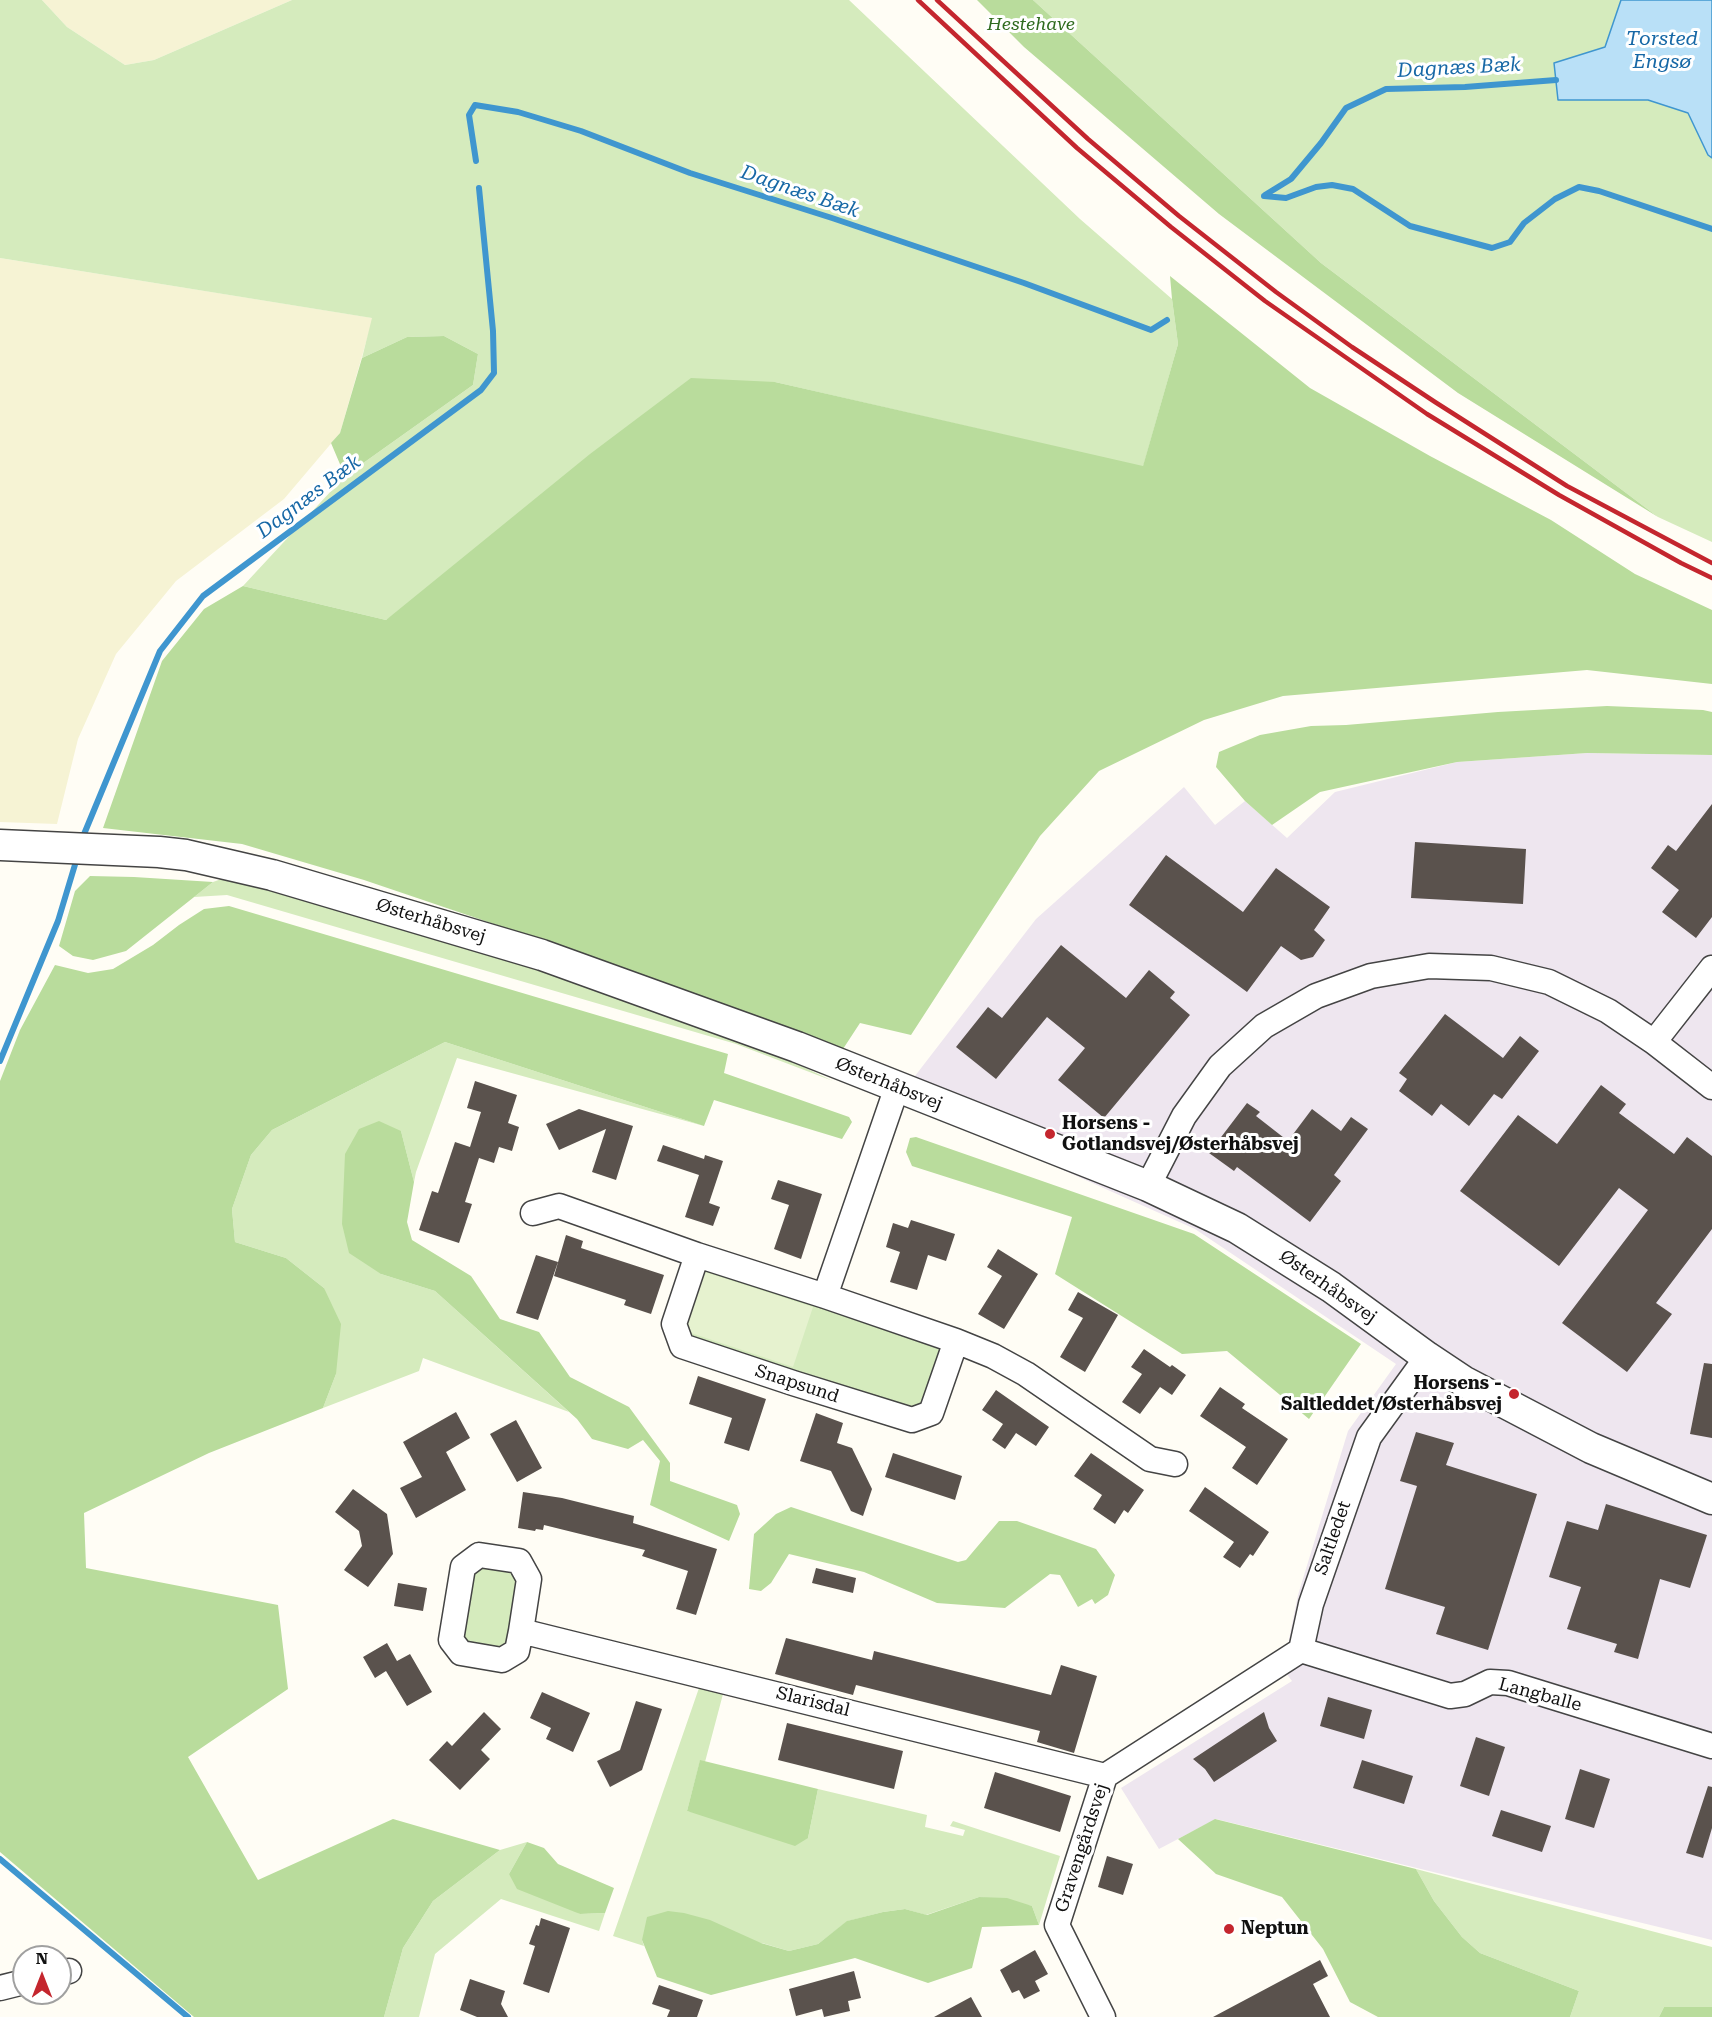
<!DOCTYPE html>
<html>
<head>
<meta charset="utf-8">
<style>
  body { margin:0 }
  #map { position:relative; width:1712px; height:2017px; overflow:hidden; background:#fffdf5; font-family:"Roboto Serif",serif }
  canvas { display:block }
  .north { position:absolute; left:12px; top:1945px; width:60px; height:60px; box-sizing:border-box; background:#fff; border:2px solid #a0a0a0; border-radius:50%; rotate:0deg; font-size:16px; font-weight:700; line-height:24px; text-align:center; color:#111 }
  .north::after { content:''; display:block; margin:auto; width:21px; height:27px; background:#c4262e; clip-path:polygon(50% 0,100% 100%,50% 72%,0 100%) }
</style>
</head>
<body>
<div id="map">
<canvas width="1712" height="2017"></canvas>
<div class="north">N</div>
</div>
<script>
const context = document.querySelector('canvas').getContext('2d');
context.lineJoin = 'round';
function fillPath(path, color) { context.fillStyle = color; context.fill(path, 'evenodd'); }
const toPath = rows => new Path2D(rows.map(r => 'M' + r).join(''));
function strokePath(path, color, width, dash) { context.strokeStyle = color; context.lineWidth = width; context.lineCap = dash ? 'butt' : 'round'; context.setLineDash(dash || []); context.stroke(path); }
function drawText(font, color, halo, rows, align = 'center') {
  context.font = font + ' "Roboto Serif",serif'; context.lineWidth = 6; context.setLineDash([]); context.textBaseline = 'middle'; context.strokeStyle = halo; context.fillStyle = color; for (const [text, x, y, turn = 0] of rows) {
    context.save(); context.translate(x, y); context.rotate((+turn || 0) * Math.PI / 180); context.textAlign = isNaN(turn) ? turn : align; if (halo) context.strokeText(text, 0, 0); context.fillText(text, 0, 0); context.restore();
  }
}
const industrial = toPath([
  [1587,753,1712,755,1712,1940,1216,1819,1159,1849,1121,1788,1292,1681,1283,1669,1298,1595,1348,1431,1396,1364,1195,1229,985,1135,912,1108,915,1076,1036,919,1184,787,1215,825,1245,801,1287,838,1335,792,1457,762]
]);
const farmland = toPath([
  [42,0,292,0,154,60,125,65,67,27],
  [0,258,373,318,340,433,284,499,176,581,116,654,78,739,57,824,0,822]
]);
const green = toPath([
  [0,0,42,0,67,27,125,65,154,60,292,0,849,0,1080,219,1172,299,1178,344,1143,467,775,382,386,620,243,586,345,476,473,385,478,354,444,336,407,337,362,358,372,318,0,258],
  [1033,0,1621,0,1605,47,1554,63,1558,100,1648,100,1688,113,1708,155,1712,158,1712,542,1658,517,1321,263],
  [230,876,421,929,742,1038,833,1081,736,1044,227,895,194,897,213,882],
  [445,1042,704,1126,457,1058,416,1172,414,1182,401,1131,381,1274,435,1291,569,1412,423,1358,419,1371,323,1408,336,1374,324,1288,286,1258,235,1242,232,1209,251,1155,272,1130],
  [709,1265,936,1342,943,1352,923,1410,914,1414,684,1337,698,1271],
  [481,1564,514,1570,518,1578,508,1646,501,1651,466,1644,460,1637,472,1569],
  [699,1688,723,1694,705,1762,700,1761,687,1811,808,1838,818,1789,927,1815,925,1827,963,1836,965,1830,950,1826,953,1821,1060,1856,1039,1925,1032,1906,979,1897,926,1915,905,1909,883,1912,848,1921,818,1944,789,1951,762,1943,642,1940,644,1946,613,1936],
  [527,1842,509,1874,580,1914,605,1913,599,1931,501,1899,435,1954,419,2017,384,2017,403,1948,433,1901,500,1850],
  [1416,1869,1712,1947,1712,2007,1664,2007,1659,2017,1570,2017,1579,1991,1480,1953,1462,1937,1434,1901]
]);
const forest = toPath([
  [977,0,1033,0,1321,263,1658,517,1458,393,1219,214,1024,47],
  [1170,276,1310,388,1430,456,1551,520,1635,574,1712,610,1712,684,1587,670,1283,696,1204,720,1099,771,1040,836,911,1035,860,1023,843,1049,612,964,364,880,242,844,103,828,162,661,204,609,243,586,386,620,590,454,691,378,775,382,1143,466,1178,344,1172,299],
  [444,336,478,354,473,385,345,476,331,443,340,433,362,358,407,337],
  [1607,706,1703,710,1712,712,1712,755,1587,753,1457,762,1320,792,1272,825,1245,801,1216,767,1219,752,1260,735,1311,726,1346,725,1498,712],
  [90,876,134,877,213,882,126,951,93,960,73,956,59,946,75,891],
  [229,906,728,1054,724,1073,849,1117,852,1122,842,1139,714,1100,704,1126,445,1042,272,1130,251,1155,232,1209,235,1242,286,1258,324,1288,341,1324,336,1374,323,1408,209,1453,84,1513,86,1568,278,1605,288,1689,188,1757,258,1880,393,1819,500,1850,433,1901,403,1948,384,2017,194,2017,0,1852,0,1081,20,1030,55,965,88,973,113,969,153,945,179,925,204,909],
  [379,1121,401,1131,414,1182,407,1222,412,1240,471,1276,500,1319,539,1332,570,1377,629,1407,670,1463,670,1481,737,1505,740,1514,729,1541,650,1505,660,1461,643,1440,628,1449,592,1439,577,1419,435,1291,381,1274,349,1253,342,1224,345,1154,359,1129],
  [916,1137,1194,1234,1361,1344,1309,1419,1227,1351,1182,1354,1055,1274,1072,1217,912,1166,906,1152,910,1138],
  [791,1507,958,1562,966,1560,999,1521,1017,1521,1096,1549,1115,1575,1108,1595,1095,1604,1092,1599,1078,1607,1060,1575,1050,1574,1005,1608,937,1603,864,1572,789,1554,771,1583,761,1591,749,1589,754,1534,776,1514],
  [700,1760,818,1789,808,1838,795,1846,687,1811],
  [1215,1819,1416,1869,1434,1901,1462,1937,1480,1953,1579,1991,1570,2017,1378,2017,1350,2002,1323,1949,1282,1897,1216,1874,1178,1839],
  [527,1842,544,1848,558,1864,614,1888,605,1913,580,1914,517,1889,509,1874],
  [979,1897,1007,1898,1032,1906,1039,1925,982,1927,972,1968,928,1983,855,1958,711,1995,657,1977,642,1940,647,1917,668,1911,684,1913,710,1920,761,1943,789,1951,818,1944,847,1921,883,1912,905,1909,927,1915],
  [1664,2007,1712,2007,1712,2017,1659,2017]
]);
const pitch = toPath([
  [705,1272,813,1307,793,1367,685,1331]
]);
const water = toPath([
  [1621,0,1712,0,1712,158,1708,155,1688,113,1648,100,1558,100,1554,63,1605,47,1621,0]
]);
const stream = toPath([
  [476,161,469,115,475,105,518,112,581,131,690,173,832,218,1024,283,1151,330,1167,320],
  [1265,195,1291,179,1321,143,1346,108,1386,89,1465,87,1556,80],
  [1264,196,1286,198,1316,187,1332,185,1353,189,1410,226,1492,248,1510,242,1524,223,1555,199,1579,187,1599,191,1712,229],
  [82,839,160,651,203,596,481,390,494,373,493,331,479,188],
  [0,1061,58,921,77,858],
  [0,1859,188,2017]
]);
const building = toPath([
  [1712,804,1712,917,1696,938,1662,912,1679,890,1651,868,1668,845,1676,851],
  [1415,842,1526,849,1523,904,1411,898],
  [1166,855,1243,912,1276,868,1330,907,1314,930,1325,940,1313,957,1301,960,1281,946,1247,992,1129,905],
  [1061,945,1126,998,1149,970,1175,992,1170,998,1190,1015,1104,1118,1058,1080,1085,1048,1047,1017,996,1079,956,1047,988,1007,1002,1018],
  [1445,1014,1503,1058,1520,1036,1539,1051,1502,1099,1494,1094,1469,1126,1441,1104,1432,1116,1399,1091,1407,1079,1399,1073],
  [475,1081,517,1095,508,1123,519,1127,512,1151,499,1147,494,1163,479,1158,465,1202,472,1204,459,1243,419,1230,432,1191,438,1193,455,1142,470,1147,481,1112,467,1108],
  [1601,1085,1626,1104,1619,1113,1674,1154,1687,1137,1712,1156,1712,1229,1656,1303,1672,1314,1627,1372,1562,1323,1648,1210,1619,1188,1559,1266,1460,1191,1518,1115,1557,1144],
  [1247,1103,1260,1112,1256,1116,1288,1141,1312,1109,1341,1131,1351,1117,1368,1129,1334,1175,1341,1181,1310,1222,1237,1167,1234,1171,1209,1153],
  [579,1109,633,1126,616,1180,592,1172,606,1129,559,1150,546,1124],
  [663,1145,704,1159,705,1155,723,1161,709,1203,720,1207,713,1226,685,1217,699,1175,657,1161],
  [778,1180,822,1194,801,1259,774,1249,789,1205,771,1199],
  [911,1220,955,1234,946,1261,928,1255,917,1290,890,1282,900,1252,886,1247,893,1223,908,1228],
  [566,1235,583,1241,581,1248,664,1275,651,1314,624,1305,626,1300,554,1276],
  [998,1249,1038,1274,1004,1329,978,1314,1002,1276,987,1267],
  [536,1255,558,1262,538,1320,516,1313],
  [1078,1292,1118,1315,1085,1372,1060,1357,1083,1318,1068,1310],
  [1144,1349,1170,1367,1172,1365,1186,1375,1172,1395,1160,1387,1140,1414,1122,1402,1142,1374,1131,1367],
  [1704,1363,1712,1364,1712,1438,1690,1434],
  [698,1376,766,1399,749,1451,724,1443,732,1418,689,1404],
  [1220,1387,1245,1404,1242,1408,1288,1439,1257,1485,1232,1468,1246,1447,1200,1416],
  [996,1390,1049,1427,1036,1446,1016,1433,1005,1449,992,1440,1003,1424,982,1410],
  [456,1412,470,1438,446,1452,466,1490,416,1518,400,1488,422,1477,403,1442],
  [816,1413,843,1423,837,1443,852,1448,872,1489,863,1516,851,1511,831,1471,800,1461],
  [516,1420,542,1468,517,1482,490,1434],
  [1416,1432,1454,1443,1446,1465,1537,1494,1488,1650,1436,1634,1445,1607,1385,1589,1417,1486,1400,1481],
  [893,1453,962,1476,955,1500,885,1477],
  [1091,1453,1144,1490,1128,1513,1124,1510,1115,1524,1093,1509,1102,1495,1074,1476],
  [1205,1487,1269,1532,1253,1556,1250,1554,1240,1568,1223,1557,1234,1542,1189,1511],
  [353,1489,387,1514,393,1554,368,1587,344,1570,362,1546,359,1531,335,1512],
  [523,1492,562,1498,634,1516,633,1523,717,1549,696,1615,676,1609,688,1571,642,1556,645,1550,544,1525,543,1530,536,1529,535,1531,518,1528],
  [1606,1504,1707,1535,1690,1588,1660,1579,1638,1659,1614,1652,1617,1644,1567,1629,1581,1587,1549,1577,1567,1521,1598,1530],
  [816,1568,856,1578,853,1593,812,1583],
  [398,1583,427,1588,423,1611,394,1606],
  [786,1638,872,1660,874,1651,1051,1695,1061,1665,1097,1676,1074,1753,1037,1742,1040,1731,856,1685,853,1695,775,1674],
  [387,1643,397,1661,410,1654,432,1692,407,1706,386,1671,375,1678,363,1657],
  [542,1692,590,1713,573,1752,546,1739,551,1728,530,1718],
  [1328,1697,1372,1710,1364,1739,1320,1726],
  [636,1701,662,1709,642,1770,610,1787,597,1761,620,1750],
  [484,1712,501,1729,481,1750,490,1759,460,1790,429,1760,447,1741,452,1746],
  [1264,1712,1269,1728,1277,1741,1214,1782,1205,1769,1193,1759],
  [787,1723,903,1751,894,1789,778,1760],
  [1476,1737,1505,1747,1489,1796,1460,1786],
  [1362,1760,1413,1776,1404,1804,1353,1788],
  [1580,1769,1610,1779,1594,1828,1565,1819],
  [995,1772,1071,1796,1060,1832,984,1808],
  [1708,1786,1712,1787,1712,1828,1703,1858,1686,1853],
  [1501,1810,1551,1826,1542,1852,1492,1836],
  [1107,1856,1133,1864,1123,1895,1098,1887],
  [541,1918,570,1928,549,1993,523,1984,535,1946,529,1944,536,1925,539,1926],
  [1035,1950,1048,1974,1035,1981,1040,1991,1024,1999,1019,1990,1012,1993,1000,1970],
  [1320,1960,1328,1976,1313,1984,1330,2017,1213,2017],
  [854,1971,861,1998,848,2001,850,2011,824,2017,822,2009,796,2016,789,1989],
  [470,1979,505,1991,501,2004,508,2017,477,2017,460,2010],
  [659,1985,703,2000,697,2017,667,2017,670,2010,652,2004],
  [971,1997,982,2017,934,2017]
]);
const minor = toPath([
  [1654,1042,1712,968],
  [1148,1186,1184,1116,1220,1066,1264,1026,1316,996,1371,976,1429,966,1491,968,1549,982,1608,1011,1654,1042,1712,1087],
  [533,1213,559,1206,697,1255,825,1296,956,1341,993,1356,1026,1374,1150,1459,1175,1464],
  [697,1255,674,1324,682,1346,793,1383,912,1420,931,1413,956,1341],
  [825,1296,897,1087],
  [521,1631,517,1651,502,1660,461,1653,451,1640,463,1567,479,1555,519,1561,529,1579,521,1631,1105,1776],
  [1301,1650,1450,1696,1465,1694,1490,1682,1508,1683,1712,1746],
  [60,1973,69,1971],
  [0,1988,24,1982],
  [1103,2017,1057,1925,1105,1776,1301,1650,1311,1604,1369,1437,1427,1357]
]);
const tertiary = toPath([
  [0,845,159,852,186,855,272,875,542,955,797,1047,1148,1186,1237,1228,1331,1287,1427,1357,1463,1381,1591,1448,1712,1499]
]);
const rail = toPath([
  [918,0,1077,148,1171,227,1265,301,1427,414,1559,495,1681,563,1712,578],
  [937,0,1088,139,1179,216,1276,292,1352,347,1435,402,1567,486,1712,563]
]);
const markers = [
  [1050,1134,6,"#c4262e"],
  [1514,1394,6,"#c4262e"],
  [1229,1929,6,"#c4262e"]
];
const parkNames = [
  ["Hestehave",1031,25]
];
const streetNames = [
  ["Østerhåbsvej",431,921,17],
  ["Østerhåbsvej",889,1084,22],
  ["Østerhåbsvej",1328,1287,35],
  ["Snapsund",797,1384,18],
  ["Saltledet",1333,1538,-71],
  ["Langballe",1540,1695,15],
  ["Slarisdal",813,1702,14],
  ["Gravengårdsvej",1082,1848,-72]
];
const poiNames = [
  ["Horsens -",1062,1124],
  ["Gotlandsvej/Østerhåbsvej",1062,1145],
  ["Horsens -",1502,1384,"right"],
  ["Saltleddet/Østerhåbsvej",1502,1405,"right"],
  ["Neptun",1241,1929]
];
const waterNames = [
  ["Torsted",1662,39],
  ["Engsø",1662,62],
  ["Dagnæs Bæk",1459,68,-3],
  ["Dagnæs Bæk",800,192,19],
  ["Dagnæs Bæk",309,497,-37]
];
fillPath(industrial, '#eee6ef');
fillPath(farmland, '#f6f3d4');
fillPath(green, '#d5ebbd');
fillPath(forest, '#b9dc9c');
fillPath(pitch, '#e6f2cf');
fillPath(water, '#b9e0f7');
strokePath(water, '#3f96cf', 1.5);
strokePath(stream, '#3f96cf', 6);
fillPath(building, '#5a524d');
strokePath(minor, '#444', 27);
strokePath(tertiary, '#444', 33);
strokePath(minor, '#fff', 24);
strokePath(tertiary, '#fff', 30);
strokePath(rail, '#c4262e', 4.5);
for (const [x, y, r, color] of markers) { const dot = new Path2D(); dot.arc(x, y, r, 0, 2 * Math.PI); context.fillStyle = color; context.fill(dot); strokePath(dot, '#fff', 2); }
drawText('italic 18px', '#2f6b1f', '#fff', parkNames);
drawText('18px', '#111', '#fff', streetNames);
drawText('bold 18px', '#111', '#fff', poiNames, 'left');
drawText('italic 20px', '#1768a6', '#fff', waterNames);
</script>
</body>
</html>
